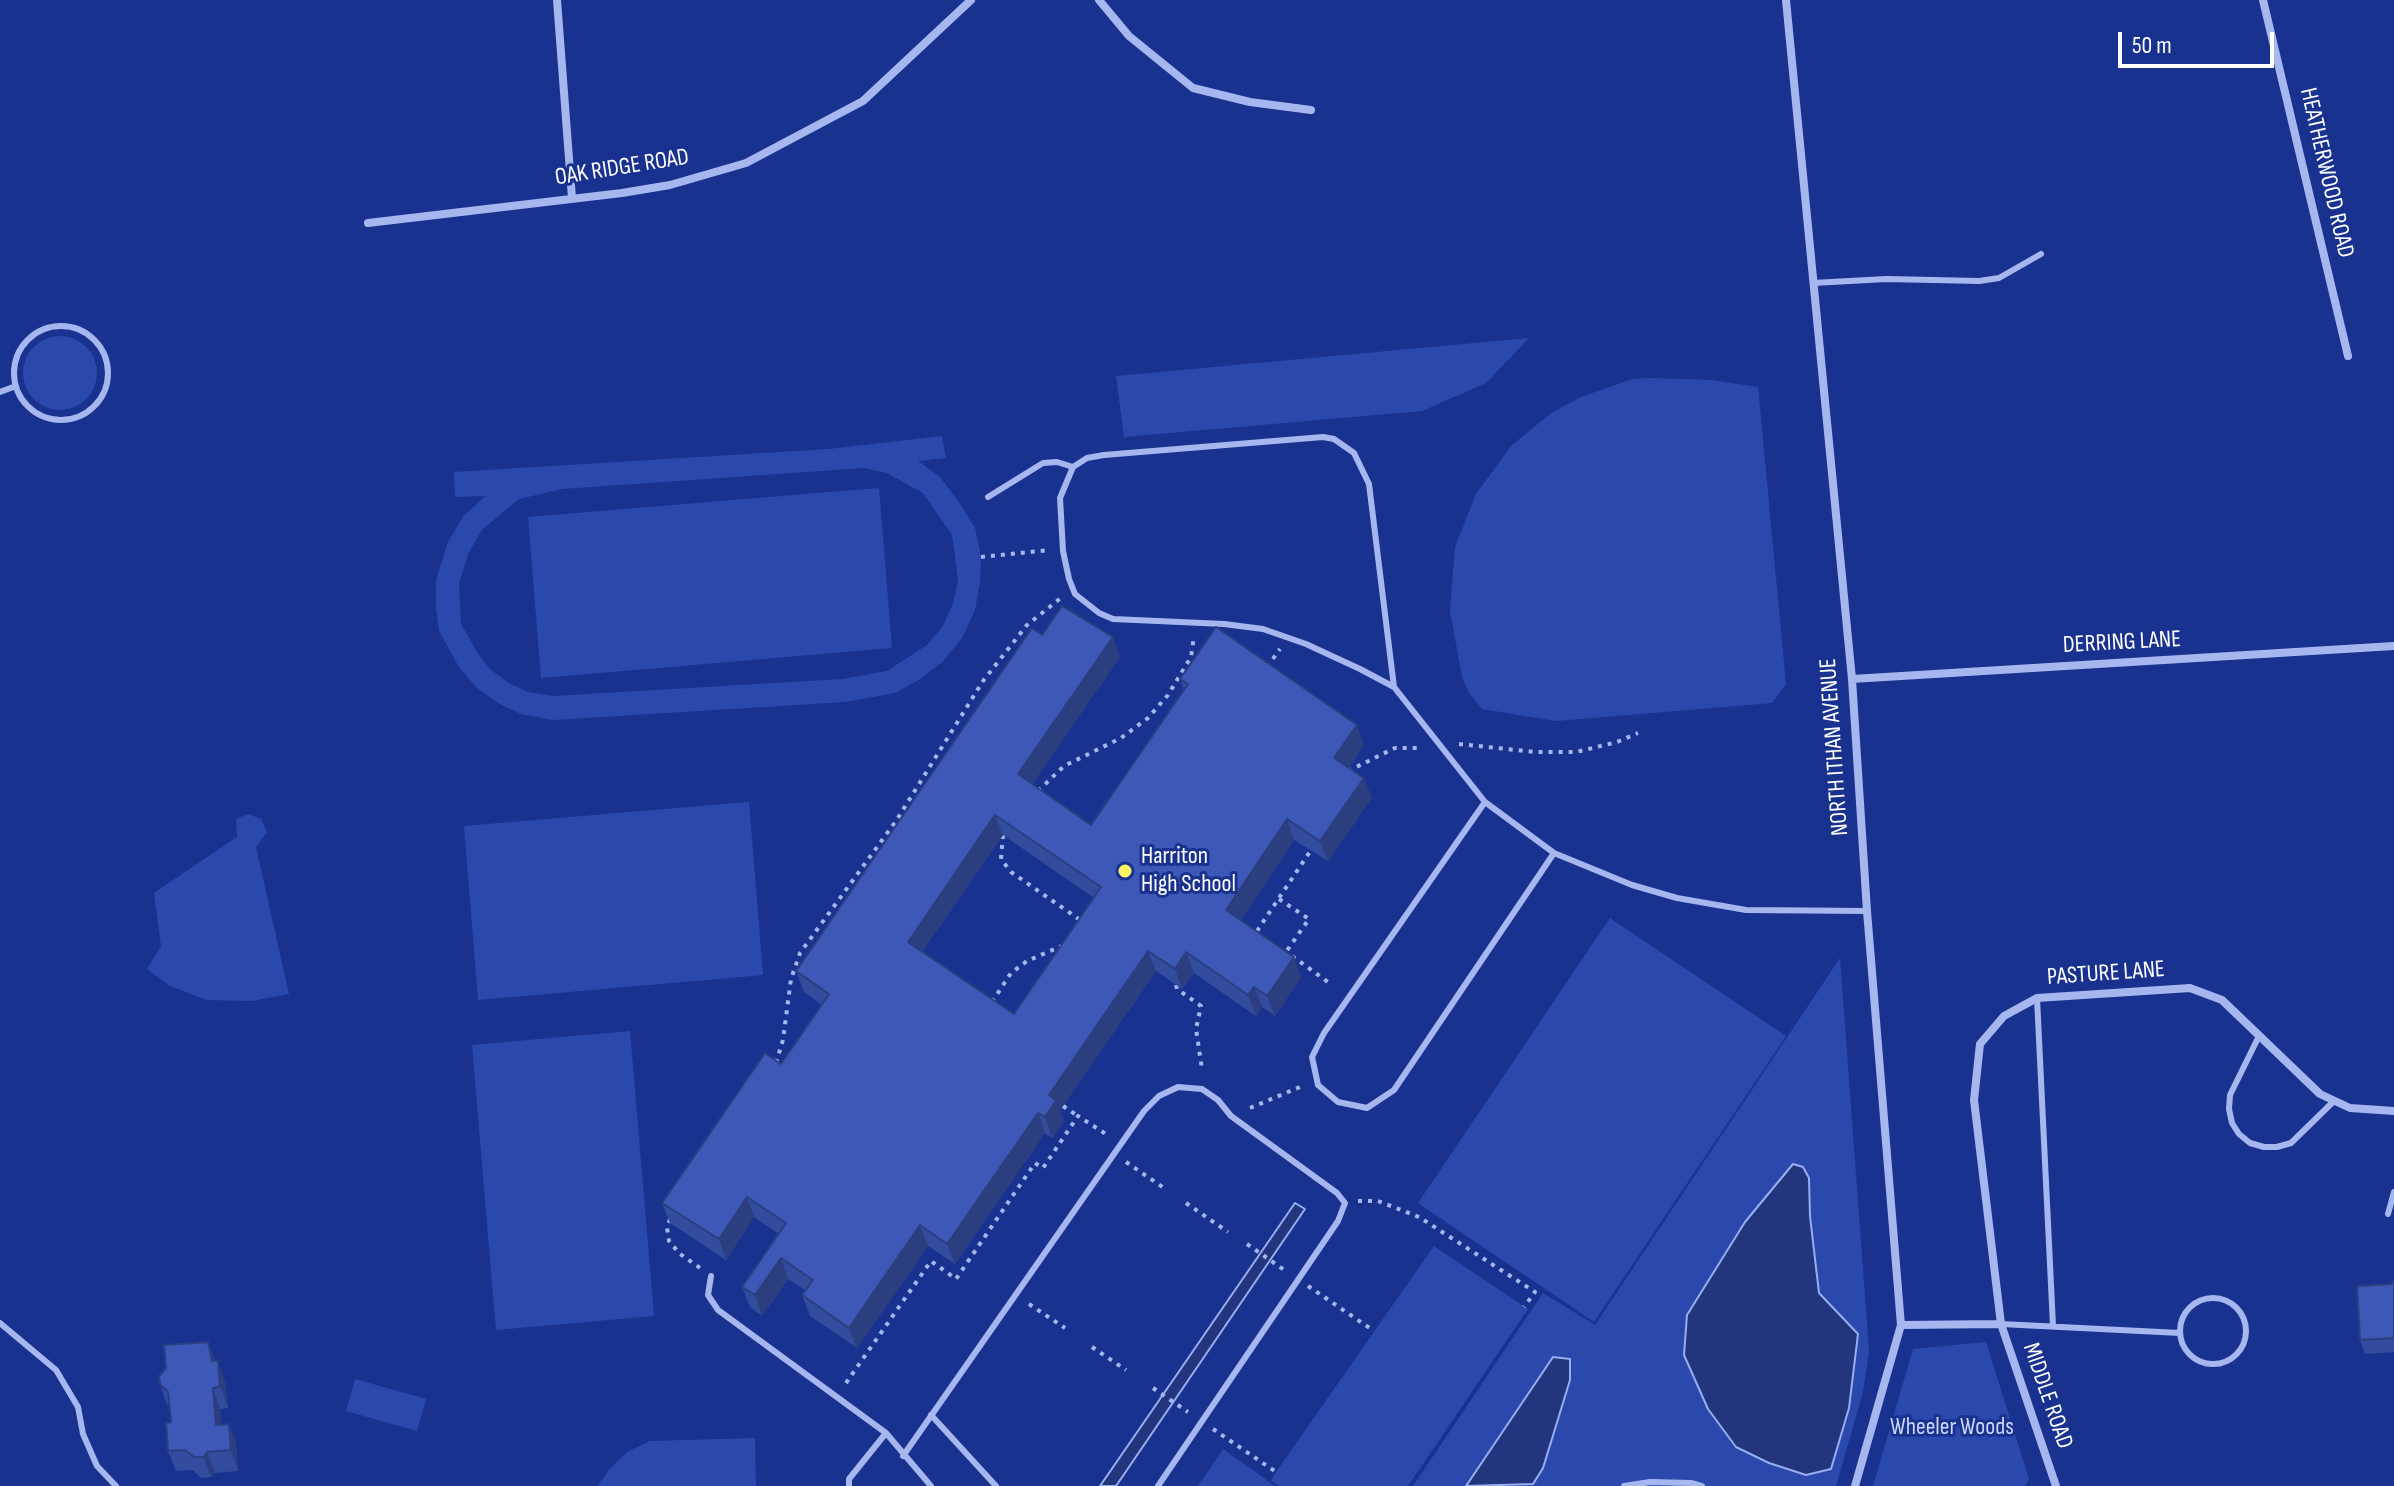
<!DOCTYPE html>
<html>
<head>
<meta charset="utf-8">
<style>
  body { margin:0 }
  #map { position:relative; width:2394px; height:1486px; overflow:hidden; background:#19328f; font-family:"Sofia Sans Condensed",sans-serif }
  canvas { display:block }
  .scale { position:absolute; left:2118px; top:32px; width:156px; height:36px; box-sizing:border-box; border:4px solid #fff; border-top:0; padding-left:10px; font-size:24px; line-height:28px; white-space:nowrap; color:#fff; -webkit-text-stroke:6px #19328f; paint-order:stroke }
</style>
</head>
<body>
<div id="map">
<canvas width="2394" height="1486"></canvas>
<div class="scale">50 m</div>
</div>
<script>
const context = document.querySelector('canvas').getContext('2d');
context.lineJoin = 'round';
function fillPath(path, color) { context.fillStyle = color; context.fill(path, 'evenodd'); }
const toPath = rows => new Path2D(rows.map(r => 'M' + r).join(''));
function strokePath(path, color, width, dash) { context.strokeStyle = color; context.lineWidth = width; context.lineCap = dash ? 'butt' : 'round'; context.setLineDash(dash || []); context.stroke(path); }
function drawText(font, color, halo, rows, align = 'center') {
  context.font = font + ' "Sofia Sans Condensed",sans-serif'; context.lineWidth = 6; context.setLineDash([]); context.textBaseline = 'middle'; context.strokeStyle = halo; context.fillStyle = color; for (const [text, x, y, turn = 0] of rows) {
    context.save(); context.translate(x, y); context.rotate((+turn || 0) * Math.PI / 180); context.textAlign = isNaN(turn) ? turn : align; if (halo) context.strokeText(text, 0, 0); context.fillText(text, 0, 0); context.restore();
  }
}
const green = toPath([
  '23 373a37 37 0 1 1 74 0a37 37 0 1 1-74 0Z',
  [1529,338,1486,383,1422,411,1124,437,1116,376],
  [1650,378,1711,380,1758,387,1786,684,1772,703,1556,721,1482,709,1469,693,1462,677,1450,611,1455,547,1476,494,1511,446,1551,413,1581,397,1632,379],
  [942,436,946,458,918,461,939,476,959,502,975,528,981,557,980,582,975,610,962,638,943,661,922,678,895,693,845,702,553,720,521,714,498,703,476,687,459,667,439,631,436,608,436,580,448,542,464,515,486,496,455,497,454,472,829,449],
  [864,468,887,473,923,493,952,535,955,556,958,581,953,604,943,626,927,645,887,671,842,679,554,696,528,692,509,683,491,670,478,654,461,624,459,583,469,552,482,530,519,499,562,489],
  [879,488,892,648,541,678,528,517],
  [749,802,763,975,478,1000,464,826],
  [248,814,261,819,267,832,256,847,289,994,252,1001,207,1000,170,986,147,969,161,946,154,893,237,837,236,819],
  [1610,918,1786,1036,1594,1322,1418,1203],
  [1840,958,1869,1351,1863,1392,1836,1486,1413,1486,1543,1293,1595,1325],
  [630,1031,654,1316,496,1330,472,1045],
  [1434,1246,1528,1309,1408,1486,1279,1486,1271,1481,1276,1472],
  [1986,1342,2029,1479,2025,1486,1873,1486,1913,1349],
  [355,1379,426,1399,417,1431,346,1411],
  [755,1438,756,1486,598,1486,608,1471,627,1452,650,1441],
  [1223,1449,1275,1486,1198,1486]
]);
const water = toPath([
  [1793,1164,1803,1167,1809,1178,1810,1216,1819,1293,1858,1334,1849,1408,1831,1469,1806,1475,1769,1463,1736,1447,1708,1409,1684,1355,1687,1315,1745,1222,1793,1164],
  [1295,1203,1305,1209,1116,1486,1100,1486,1295,1203],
  [1553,1357,1570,1359,1570,1380,1543,1468,1533,1484,1466,1486,1553,1357]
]);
const path = toPath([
  [981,557,1050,550],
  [1267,667,1280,649],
  [1459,744,1535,752,1576,752,1617,742,1638,733],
  [1348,771,1395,748,1421,748],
  [1038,791,1064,766,1121,738,1148,718,1168,695,1191,657,1194,636],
  [1003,835,1001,859,1011,872,1083,922],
  [1279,899,1309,919,1286,952],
  [1257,931,1311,850],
  [1292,956,1332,985],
  [1176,985,1177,989,1201,1006,1196,1029,1202,1069],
  [992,1002,1011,973,1027,961,1064,945],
  [776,1063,783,1040,791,979,800,953,896,821,983,681,1027,625,1062,597],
  [1063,1106,1078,1116],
  [1250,1108,1300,1087],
  [1126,1162,1167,1190],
  [1358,1201,1378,1201,1419,1217,1535,1292,1524,1307],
  [1186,1203,1228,1232],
  [670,1219,667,1228,669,1241,680,1254,703,1270],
  [1247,1244,1287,1272],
  [1308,1286,1374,1331],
  [1029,1304,1065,1328],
  [1092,1347,1126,1370],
  [846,1383,931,1261,956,1279,1035,1163,1043,1168,1078,1116,1109,1136],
  [1153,1388,1188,1412],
  [1213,1429,1276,1472]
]);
const service = toPath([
  [1813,283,1886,279,1979,281,1999,278,2041,254],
  '14 373a47 47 0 1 1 94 0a47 47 0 1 1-94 0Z',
  [0,392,16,386],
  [988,497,1043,463,1057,462,1073,467],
  [1394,687,1369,484,1354,453,1334,439,1323,437,1104,455,1087,458,1073,467,1060,498,1063,551,1069,579,1075,594,1099,613,1113,619,1224,624,1263,629,1306,644,1360,669,1394,687,1485,802],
  [1554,853,1394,1090,1367,1108,1338,1102,1318,1085,1312,1057,1324,1033,1485,802,1554,853,1632,885,1677,898,1746,910,1867,911],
  [2037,998,2053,1326],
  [2259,1036,2230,1095,2229,1109,2232,1123,2239,1134,2250,1143,2264,1147,2277,1147,2291,1143,2334,1101],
  [2388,1214,2394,1192],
  [711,1276,708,1295,718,1310,886,1433,931,1486],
  '2180 1331a33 33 0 1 1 66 0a33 33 0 1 1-66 0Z',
  [0,1323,56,1370,78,1407,83,1434,97,1466,116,1486],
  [2001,1324,2180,1333],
  [931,1415,996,1486],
  [903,1456,1144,1111,1159,1096,1178,1087,1202,1089,1218,1100,1231,1116,1337,1193,1345,1203,1338,1221,1158,1486],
  [849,1486,849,1479,886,1433],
  [1624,1486,1650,1482,1692,1483,1702,1486]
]);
const minor = toPath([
  [557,0,572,198],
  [1099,0,1129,36,1193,88,1250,102,1311,110],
  [1786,0,1852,679,1867,911,1901,1325,1855,1486],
  [2263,0,2348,356],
  [368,223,622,193,670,185,746,163,863,101,971,0],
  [1852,679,2394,646],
  [1901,1325,2001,1324],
  [2056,1486,2001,1324,1974,1100,1980,1044,2004,1016,2037,998,2190,988,2222,1000,2320,1094,2350,1108,2394,1111]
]);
const wall = toPath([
  [1042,635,1120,657,1032,784,1091,825,1184,690,1180,679,1364,745,1349,768,1372,798,1328,861,1294,840,1241,920,1301,977,1275,1016,1262,1007,1256,1016,1194,973,1182,989,1156,971,1060,1110,1064,1121,1052,1138,1045,1133,955,1264,928,1246,857,1348,810,1316,802,1295,805,1290,788,1279,762,1316,750,1307,742,1287,779,1234,754,1217,726,1260,670,1223,662,1203,781,1064,822,1005,804,992,796,971],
  [1003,835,1094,898,1014,1014,922,952],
  [2394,1281,2394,1352,2365,1354,2360,1340],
  [208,1342,215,1361,225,1381,228,1408,220,1409,221,1424,229,1424,236,1444,238,1471,215,1473,211,1477,201,1478,193,1470,176,1471,168,1451,171,1422,170,1407,167,1404,160,1384]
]);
const shadedWall = toPath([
  [1113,637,1120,657,1025,795,1018,774],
  [1357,725,1364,745,1342,778,1334,758],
  [1364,778,1372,798,1328,861,1320,841],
  [995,815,1003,835,915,962,908,942],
  [1287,819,1294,840,1234,930,1226,910],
  [1148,951,1156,971,1060,1110,1064,1121,1052,1138,1045,1117,1049,1095],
  [1186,952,1194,973,1182,989,1175,969],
  [1294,957,1301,977,1275,1016,1267,996],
  [1254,987,1262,1007,1256,1016,1248,995],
  [1038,1113,1045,1133,955,1264,947,1244],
  [747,1197,754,1217,726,1260,719,1239],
  [920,1225,928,1246,857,1348,849,1328],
  [781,1258,788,1279,762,1316,755,1295],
  [208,1342,216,1362,218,1361,225,1381,228,1408,212,1361],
  [213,1388,220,1409,223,1445,216,1425],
  [229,1424,236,1444,238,1471,231,1450],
  [207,1452,215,1473,211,1477,204,1457]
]);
const building = toPath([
  [1062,606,1113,637,1018,774,1091,825,1188,684,1180,679,1216,627,1357,725,1334,758,1364,778,1320,841,1287,819,1226,910,1294,957,1267,996,1254,987,1248,995,1186,952,1175,969,1148,951,1049,1095,1056,1101,1045,1117,1038,1113,947,1244,920,1225,849,1328,802,1295,813,1280,781,1258,755,1295,742,1287,786,1223,747,1197,719,1239,662,1203,765,1053,781,1064,829,994,796,971,1032,628,1042,635,1062,606],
  [995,815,1101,887,1014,1014,908,942,995,815],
  [2394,1281,2394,1338,2360,1340,2357,1286,2391,1284,2394,1281],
  [208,1342,212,1361,218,1361,220,1387,213,1388,216,1425,229,1424,231,1450,207,1452,204,1457,194,1457,185,1450,168,1451,166,1423,171,1422,168,1392,160,1384,159,1376,166,1368,164,1345,208,1342]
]);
const markers = [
  [1125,871,8,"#fff464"]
];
const streetNames = [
  ["OAK RIDGE ROAD",622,168,-9],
  ["HEATHERWOOD ROAD",2326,173,77],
  ["DERRING LANE",2122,643,-3],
  ["NORTH ITHAN AVENUE",1835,747,-94],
  ["PASTURE LANE",2106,974,-4],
  ["MIDDLE ROAD",2047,1396,71]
];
const poiNames = [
  ["Harriton",1141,857],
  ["High School",1141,885]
];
const parkNames = [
  ["Wheeler Woods",1952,1428]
];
fillPath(green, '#2b49ad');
fillPath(water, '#23367d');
strokePath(water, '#98aef1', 2);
strokePath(path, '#a6b7ef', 4, [4, 6]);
strokePath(service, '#a6b7ef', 6);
strokePath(minor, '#a6b7ef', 8);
fillPath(wall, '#344c9d');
fillPath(shadedWall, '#2b3e7f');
fillPath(building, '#3d58b6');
strokePath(building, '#2b3e7f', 2);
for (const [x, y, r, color] of markers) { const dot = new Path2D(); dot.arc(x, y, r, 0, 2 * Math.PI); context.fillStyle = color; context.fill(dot); strokePath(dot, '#19328f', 3); }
drawText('24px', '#fff', '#19328f', streetNames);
drawText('24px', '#fff', '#19328f', poiNames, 'left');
drawText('24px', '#ccd7fb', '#19328f', parkNames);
</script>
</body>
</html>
